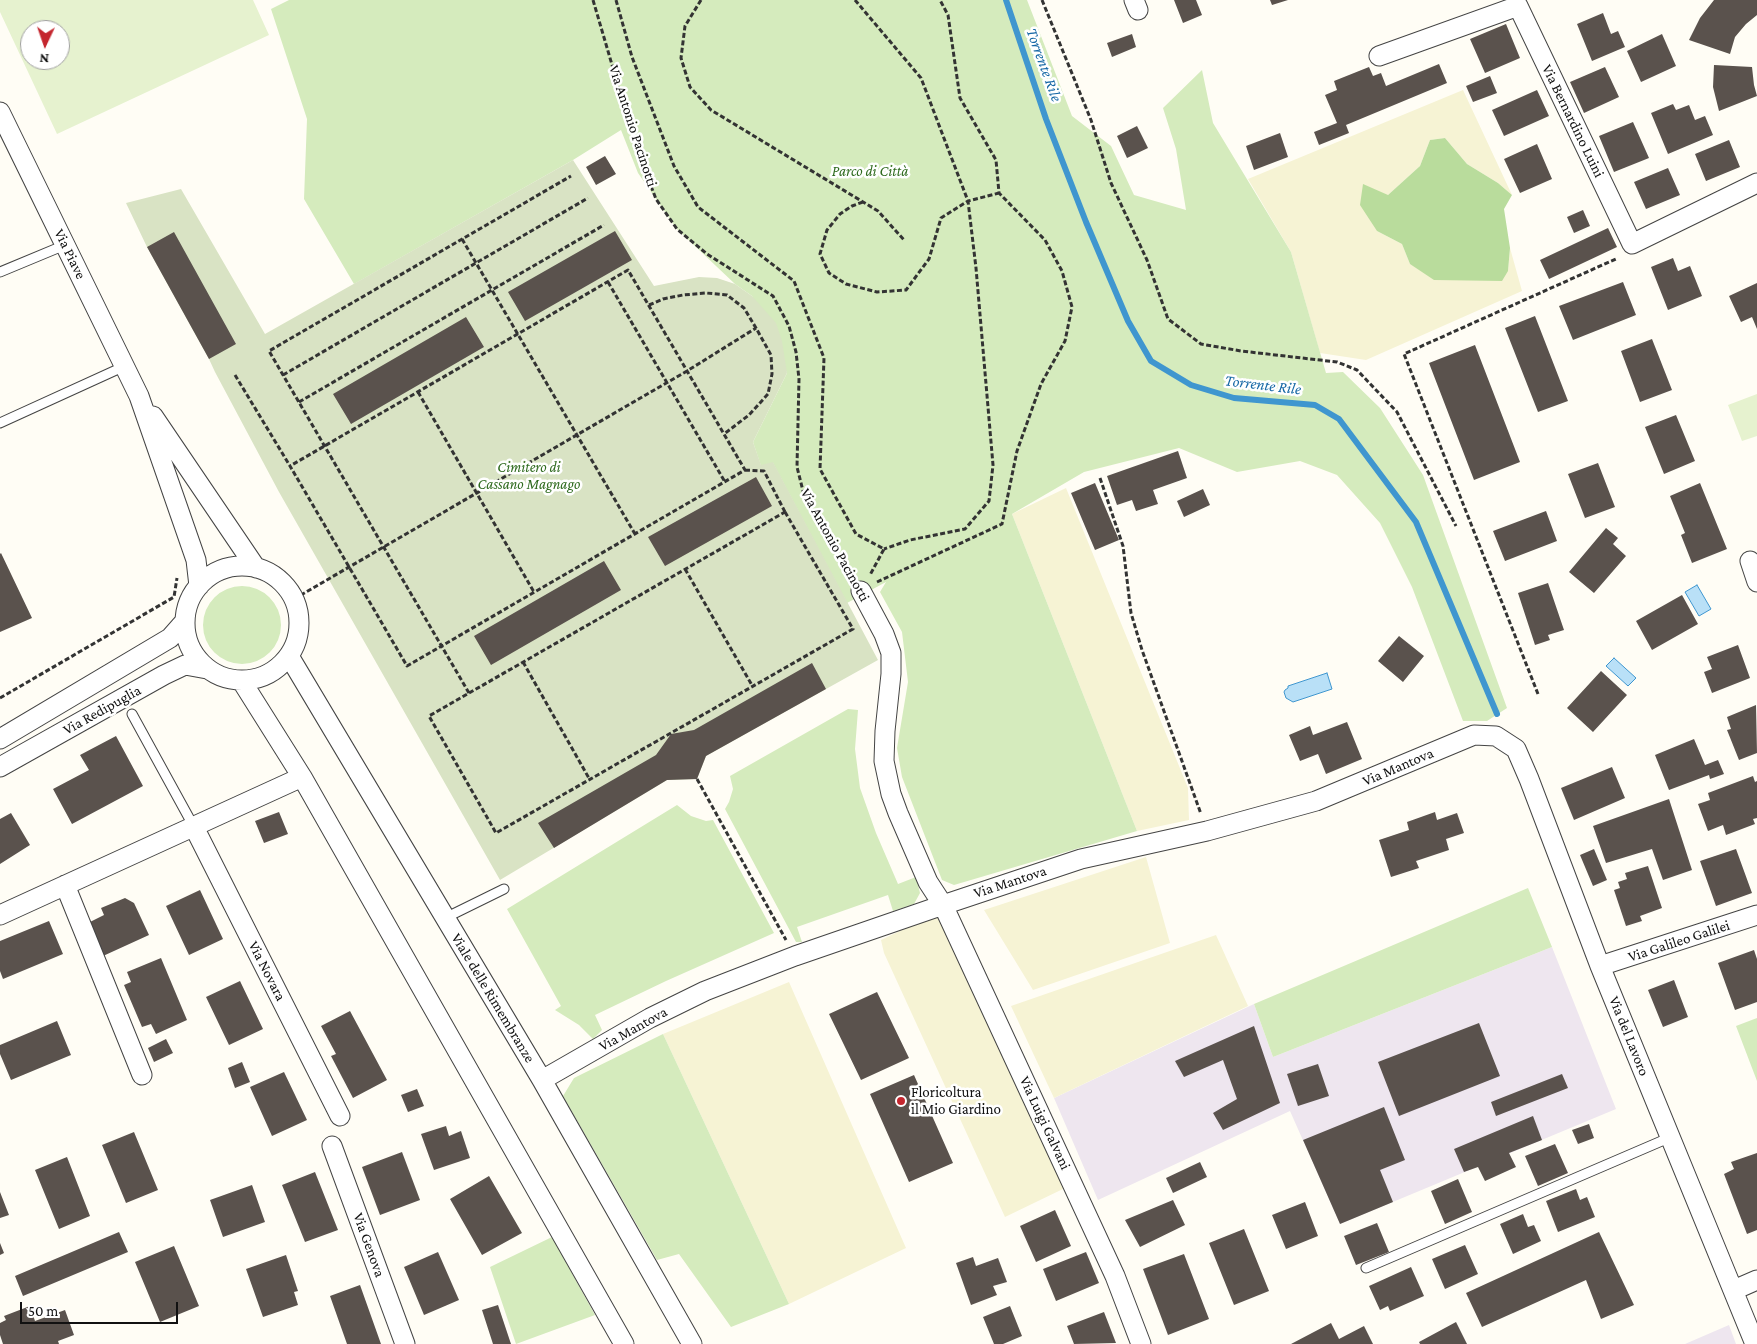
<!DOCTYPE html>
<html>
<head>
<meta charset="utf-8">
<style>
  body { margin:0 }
  #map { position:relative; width:1757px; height:1344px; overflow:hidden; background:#fffdf5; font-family:"Crimson Pro",serif }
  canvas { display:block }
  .north { position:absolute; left:20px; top:20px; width:50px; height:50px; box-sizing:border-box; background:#fff; border:1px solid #a0a0a0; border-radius:50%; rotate:183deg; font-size:14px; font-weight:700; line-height:20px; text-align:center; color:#111 }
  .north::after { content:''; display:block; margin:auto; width:18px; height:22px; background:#c4262e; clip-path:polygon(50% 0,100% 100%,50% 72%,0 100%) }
  .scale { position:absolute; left:20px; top:1302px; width:158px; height:22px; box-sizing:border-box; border:2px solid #111; border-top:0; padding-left:6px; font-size:15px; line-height:18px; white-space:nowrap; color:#111; -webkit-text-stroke:4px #fff; paint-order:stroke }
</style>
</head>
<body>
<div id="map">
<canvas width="1757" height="1344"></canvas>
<div class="north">N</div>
<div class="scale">50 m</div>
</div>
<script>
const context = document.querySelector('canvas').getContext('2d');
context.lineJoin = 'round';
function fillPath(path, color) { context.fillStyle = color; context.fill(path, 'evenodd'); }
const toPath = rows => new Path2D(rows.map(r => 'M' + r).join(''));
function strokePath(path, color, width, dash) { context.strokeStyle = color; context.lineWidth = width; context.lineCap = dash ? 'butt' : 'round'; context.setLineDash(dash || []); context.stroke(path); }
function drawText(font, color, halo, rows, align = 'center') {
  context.font = font + ' "Crimson Pro",serif'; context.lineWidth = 5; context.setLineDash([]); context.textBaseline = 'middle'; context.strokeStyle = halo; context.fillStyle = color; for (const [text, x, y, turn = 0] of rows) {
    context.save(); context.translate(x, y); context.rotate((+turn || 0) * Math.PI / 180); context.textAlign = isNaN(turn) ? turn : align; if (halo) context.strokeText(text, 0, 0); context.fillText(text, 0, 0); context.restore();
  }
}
const industrial = toPath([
  [1552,947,1616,1109,1340,1224,1290,1111,1098,1200,1054,1098,1254,1004,1273,1057],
  [1729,1325,1736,1344,1685,1344]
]);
const farmland = toPath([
  [1463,90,1512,195,1498,183,1467,164,1445,138,1430,140,1420,166,1388,195,1377,231,1402,244,1410,264,1508,271,1510,248,1522,291,1366,360,1320,353,1291,252,1248,179],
  [1066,488,1188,788,1189,820,1137,831,1012,514],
  [1146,857,1170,943,1033,990,984,910],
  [931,916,944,920,1065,1188,1005,1217,884,953,881,940],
  [1216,935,1248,1006,1054,1098,1011,1006],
  [789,982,906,1248,789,1304,663,1034]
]);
const green = toPath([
  [289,0,1027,0,1072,116,1111,146,1134,195,1186,210,1176,149,1163,108,1202,70,1213,123,1291,252,1326,373,1343,372,1380,408,1423,475,1507,708,1487,721,1463,721,1412,587,1380,523,1337,475,1300,461,1237,472,1179,448,1084,472,1012,514,1137,831,954,885,942,880,902,777,897,748,908,682,902,632,880,592,886,582,847,603,773,463,761,466,753,442,787,373,752,296,735,284,677,229,638,173,621,130,573,160,354,284,304,199,307,119,271,9],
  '203 625a39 39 0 1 1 78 0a39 39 0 1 1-78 0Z',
  [848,709,858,710,855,749,860,788,876,833,898,884,916,877,920,893,914,904,893,911,888,895,797,927,802,942,796,942,725,809,729,802,733,789,730,776],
  [677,805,691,816,706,821,713,820,774,933,666,981,595,1015,602,1030,593,1039,579,1025,555,1010,561,1006,507,909],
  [1528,888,1552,947,1273,1057,1254,1004],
  [1757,1018,1757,1081,1736,1026],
  [663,1034,789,1304,731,1327,679,1254,657,1260,563,1096,574,1078],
  [552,1237,595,1315,516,1344,490,1267]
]);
const forest = toPath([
  [1445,138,1467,164,1498,183,1512,195,1504,209,1510,248,1508,271,1502,281,1434,280,1410,264,1402,244,1377,231,1360,205,1363,184,1388,195,1420,166,1430,140]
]);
const cemetery = toPath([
  [573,160,654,286,699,277,717,278,735,284,752,296,776,323,782,341,787,373,753,442,761,465,773,462,878,660,706,756,697,779,667,780,500,880,279,492,215,372,209,359,147,247,126,203,181,189,265,334]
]);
const pitch = toPath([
  [0,0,253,0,269,35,57,134,0,12],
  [30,30,60,30,60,60,30,60],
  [1757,394,1757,436,1742,441,1728,405]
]);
const water = toPath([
  [1697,585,1711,609,1699,616,1685,592,1697,585],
  [1614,658,1636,678,1628,686,1606,666,1614,658],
  [1327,673,1332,689,1293,702,1286,698,1284,692,1285,690,1288,688,1288,686,1327,673]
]);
const stream = toPath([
  [1006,0,1046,119,1086,222,1128,321,1151,361,1191,385,1234,398,1315,405,1339,419,1416,522,1497,714]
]);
const building = toPath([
  [1174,0,1196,0,1202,15,1183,23],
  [1270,0,1288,0,1272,5],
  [1714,0,1757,0,1757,15,1746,24,1735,37,1730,54,1689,40,1700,18],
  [1603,13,1611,34,1618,31,1625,47,1592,61,1577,24],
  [1506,24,1520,58,1485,73,1470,39],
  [1132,34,1136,47,1112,57,1107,43],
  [1662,34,1676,66,1641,82,1627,51],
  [1439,64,1447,83,1346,125,1349,133,1319,145,1314,132,1337,123,1325,95,1337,90,1334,81,1369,67,1373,76,1381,73,1386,86],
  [1714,65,1752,67,1754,85,1757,96,1719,111,1713,87],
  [1605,67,1619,97,1584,113,1570,82],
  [1490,76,1497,93,1473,102,1466,86],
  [1537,90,1549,116,1504,136,1492,110],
  [1673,104,1676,110,1689,105,1695,120,1705,116,1713,135,1668,154,1651,113],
  [1633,122,1649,158,1614,172,1599,136],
  [1137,126,1148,148,1127,158,1117,136],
  [1280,133,1288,157,1254,170,1246,146],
  [1729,140,1740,167,1706,181,1695,154],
  [1537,144,1552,179,1520,193,1504,159],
  [605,156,616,174,596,185,586,167],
  [1668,168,1680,195,1646,209,1634,182],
  [1583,210,1590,226,1574,233,1567,217],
  [1608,228,1617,247,1549,279,1540,260],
  [615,231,632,260,525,321,508,292],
  [174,232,236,344,209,359,147,247],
  [1673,258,1678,271,1690,266,1702,296,1668,310,1651,267],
  [1623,282,1636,315,1573,340,1559,306],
  [1757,283,1757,329,1752,317,1741,322,1729,296],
  [1535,316,1568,401,1538,412,1505,328],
  [466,317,484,347,351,424,333,394],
  [1652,339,1672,390,1640,402,1621,351],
  [1475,345,1520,462,1474,480,1429,363],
  [1676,415,1695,461,1664,474,1645,427],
  [1178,451,1187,478,1153,490,1158,504,1136,511,1132,500,1117,505,1107,476],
  [1598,463,1615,507,1585,518,1568,474],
  [756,477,772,506,665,566,648,537],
  [1095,483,1119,540,1095,550,1071,493],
  [1700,483,1727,549,1692,563,1681,535,1685,533,1670,496],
  [1203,489,1210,505,1184,517,1177,501],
  [1546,511,1557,541,1505,561,1493,531],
  [1606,528,1618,538,1613,544,1626,556,1594,593,1569,572],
  [1,553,32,618,0,632,0,554],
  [604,561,621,590,491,665,474,636],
  [1548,583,1564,630,1548,635,1550,640,1535,645,1518,593],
  [1682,595,1698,624,1652,650,1636,621],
  [1399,636,1424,656,1403,682,1378,661],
  [1738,645,1750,678,1712,693,1704,672,1712,669,1707,657],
  [812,663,826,689,706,756,697,779,667,780,554,848,538,823,656,755,671,734,694,730],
  [1601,671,1627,695,1593,732,1567,708],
  [1756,705,1757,753,1739,760,1727,730,1731,729,1727,717],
  [1347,722,1362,759,1326,774,1318,754,1300,761,1289,735,1310,726,1313,735],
  [116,736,143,786,72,824,53,789,89,770,80,755],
  [1694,739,1705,765,1718,760,1724,774,1710,779,1709,775,1669,790,1655,755],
  [1612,767,1625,798,1574,820,1561,788],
  [1753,776,1755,782,1757,781,1757,818,1753,819,1755,824,1726,835,1723,825,1708,831,1698,804,1710,800,1708,793],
  [1669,799,1692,870,1663,880,1652,849,1606,863,1593,826],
  [279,812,288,834,264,843,255,821],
  [1435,812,1437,820,1457,813,1464,833,1446,839,1449,850,1416,861,1419,868,1391,877,1379,840,1409,830,1407,822],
  [11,813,30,845,0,864,0,819],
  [1594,849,1607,880,1593,886,1580,855],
  [1736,849,1752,893,1716,906,1700,861],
  [1648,866,1662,908,1640,916,1642,921,1626,926,1614,890,1620,888,1618,882,1627,879,1625,873],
  [200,890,223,939,189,955,166,906],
  [125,898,134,903,149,935,103,956,88,923,104,915,101,908],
  [49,921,63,954,3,979,0,971,0,941],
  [1754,950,1757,959,1757,1002,1735,1010,1718,963],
  [161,958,187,1020,156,1034,151,1024,142,1027,124,985,131,982,127,972],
  [1674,980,1688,1017,1663,1027,1648,990],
  [240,981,263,1029,229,1045,206,997],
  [877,992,909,1058,861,1080,829,1014],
  [350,1011,387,1080,353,1098,331,1056,336,1054,321,1026],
  [57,1021,71,1055,11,1080,0,1054,0,1045],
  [1479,1023,1500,1076,1399,1116,1378,1062],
  [1254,1026,1280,1103,1223,1130,1213,1113,1237,1099,1223,1060,1184,1077,1175,1061],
  [166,1039,173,1053,154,1062,148,1048],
  [242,1062,250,1082,235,1088,228,1068],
  [1318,1064,1329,1096,1298,1106,1287,1074],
  [284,1072,307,1120,272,1136,250,1087],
  [1562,1074,1568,1088,1496,1116,1491,1102],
  [914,1075,953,1163,909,1182,870,1094],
  [417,1089,424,1106,408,1112,401,1095],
  [1384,1107,1405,1160,1380,1170,1393,1202,1340,1224,1303,1140],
  [1533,1116,1542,1140,1509,1153,1516,1167,1485,1181,1478,1167,1464,1172,1454,1149],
  [1589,1124,1594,1138,1578,1144,1572,1130],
  [446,1126,449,1136,461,1131,470,1158,434,1170,421,1134],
  [134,1132,158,1190,126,1203,102,1145],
  [1555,1144,1568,1173,1538,1186,1525,1156],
  [402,1152,420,1200,380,1215,362,1167],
  [1757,1153,1757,1230,1747,1234,1724,1174,1734,1169,1731,1162],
  [67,1157,90,1216,59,1229,35,1170],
  [1200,1162,1207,1177,1173,1193,1166,1178],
  [315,1172,338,1230,305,1242,282,1185],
  [489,1176,522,1233,482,1255,450,1199],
  [1458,1179,1472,1212,1445,1224,1431,1191],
  [252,1185,265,1222,223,1237,210,1200],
  [1576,1189,1580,1200,1587,1197,1595,1217,1558,1232,1546,1201],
  [0,1192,9,1215,0,1218],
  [1173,1200,1185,1225,1140,1247,1125,1220],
  [1305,1202,1318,1236,1286,1249,1272,1215],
  [1055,1210,1071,1246,1036,1262,1020,1226],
  [1523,1214,1528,1227,1534,1225,1541,1241,1513,1254,1500,1224],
  [1377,1223,1389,1252,1356,1265,1344,1236],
  [1244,1229,1269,1291,1234,1305,1209,1243],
  [119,1232,128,1252,23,1296,15,1276],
  [1599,1232,1634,1305,1601,1319,1586,1280,1482,1327,1466,1293],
  [0,1243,4,1253,0,1255],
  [1465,1245,1478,1274,1445,1289,1432,1259],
  [174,1246,199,1306,160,1322,135,1262],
  [438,1252,459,1300,424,1315,404,1267],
  [1086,1252,1099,1283,1056,1301,1043,1269],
  [1184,1254,1209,1319,1168,1335,1143,1269],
  [286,1255,298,1291,294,1292,298,1305,263,1317,246,1269],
  [973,1257,976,1266,998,1258,1007,1282,993,1286,997,1295,971,1305,956,1263],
  [1411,1267,1424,1296,1390,1311,1388,1306,1380,1310,1369,1286],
  [360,1285,381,1344,347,1344,330,1296],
  [498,1305,511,1344,493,1344,482,1310],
  [30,1306,35,1321,65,1310,74,1335,58,1341,59,1344,3,1344,0,1335,0,1323,6,1320,4,1316],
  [1010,1306,1022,1336,1003,1344,994,1344,983,1317],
  [1104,1312,1116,1343,1074,1344,1067,1326],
  [1456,1322,1467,1344,1420,1344,1419,1342],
  [1331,1323,1339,1339,1364,1326,1373,1344,1291,1344]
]);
const path = toPath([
  [593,0,637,150,656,199,677,229,707,254,773,296,789,326,796,352,799,379,797,467,804,495,852,576],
  [616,0,632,57,674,166,698,207,794,281,824,358,820,469,856,534,884,549,870,575],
  [701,0,685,26,681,58,690,87,711,110,878,211,904,240],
  [855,0,921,78,968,201,976,268,993,465,989,501,965,529,910,540,884,549],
  [1042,0,1091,120,1111,183,1147,260,1168,319,1201,344,1241,351,1337,362,1357,370,1397,412,1456,526],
  [863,202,852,206,840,214,827,230,820,254,829,273,846,284,877,292,906,290,929,259,941,218,968,201,999,193],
  [462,239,635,534],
  [608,282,725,482],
  [649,305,663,299,683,295,706,293,727,295,744,308,756,328,771,355,772,374,768,394,749,415,724,434],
  [235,375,290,466,407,666,745,470,628,270,290,466],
  [283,375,588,198],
  [418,392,534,592],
  [299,402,604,225],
  [745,470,764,471,785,512],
  [1100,478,1123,546,1131,613,1142,650,1201,814],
  [785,512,853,629,496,833,429,716,785,512],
  [685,569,753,687],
  [877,582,1002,524,1017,451,1041,384,1065,341,1072,307,1062,271,1045,240,999,193,996,160,960,98,948,15,940,0],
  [294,599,687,371,756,328],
  [523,662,590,780],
  [469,693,269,351,571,176],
  [1538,694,1404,354,1618,258],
  [0,698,174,597,177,578],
  [697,779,786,940]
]);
const lane = toPath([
  [0,272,65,245],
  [0,423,125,366],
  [132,714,194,827],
  [445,918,504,889],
  [1366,1268,1671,1137]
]);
const street = toPath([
  [1134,0,1138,10],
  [1379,56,1518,6,1632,244,1757,183],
  [0,112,139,396,196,560,199,586],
  [153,416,256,568],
  [1750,561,1757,582],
  '185 623a57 57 0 1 1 114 0a57 57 0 1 1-114 0Z',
  [861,591,884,634,891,653,891,674,885,731,884,761,891,794,898,813,928,882,943,905,1115,1276,1141,1344],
  [289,656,542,1080,692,1344],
  [241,680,302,777,624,1344],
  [0,739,170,638,185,621],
  [0,767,164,675,185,665,207,669],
  [194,827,340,1116],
  [65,885,142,1075],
  [0,915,302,777],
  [1600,966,1757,915],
  [542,1080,650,1018,705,991,795,956,943,905,1081,859,1207,831,1316,801,1474,735,1496,736,1516,749,1529,779,1600,966,1755,1344],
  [332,1146,405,1344],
  [1734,1290,1757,1280]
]);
const markers = [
  [901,1101,5,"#c4262e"]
];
const streetNames = [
  ["Via Bernardino Luini",1573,121,64],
  ["Via Antonio Pacinotti",633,126,72],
  ["Via Piave",70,254,64],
  ["Via Antonio Pacinotti",835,545,61],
  ["Via Redipuglia",102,710,-29],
  ["Via Mantova",1398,767,-23],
  ["Via Mantova",1010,882,-18],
  ["Via Galileo Galilei",1679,941,-18],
  ["Via Novara",267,971,63],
  ["Viale delle Rimembranze",493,998,59],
  ["Via Mantova",633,1029,-29],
  ["Via del Lavoro",1629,1036,68],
  ["Via Luigi Galvani",1045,1123,65],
  ["Via Genova",369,1245,70]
];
const parkNames = [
  ["Parco di Città",870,171],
  ["Cimitero di",529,467],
  ["Cassano Magnago",529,484]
];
const poiNames = [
  ["Floricoltura",911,1092],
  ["il Mio Giardino",911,1109]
];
const waterNames = [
  ["Torrente Rile",1044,65,70],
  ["Torrente Rile",1263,385,7]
];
fillPath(industrial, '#eee6ef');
fillPath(farmland, '#f6f3d4');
fillPath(green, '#d5ebbd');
fillPath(forest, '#b9dc9c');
fillPath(cemetery, '#d9e3c4');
fillPath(pitch, '#e6f2cf');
fillPath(water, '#b9e0f7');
strokePath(water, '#3f96cf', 1);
strokePath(stream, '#3f96cf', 6);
fillPath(building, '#5a524d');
strokePath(lane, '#444', 11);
strokePath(street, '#444', 21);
strokePath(path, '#333', 3, [5, 2.5]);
strokePath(lane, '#fff', 9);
strokePath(street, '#fff', 19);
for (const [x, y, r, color] of markers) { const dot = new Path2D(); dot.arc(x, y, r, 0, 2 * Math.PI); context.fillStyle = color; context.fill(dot); strokePath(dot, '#fff', 2); }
drawText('15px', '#111', '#fff', streetNames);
drawText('italic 15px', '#2f6b1f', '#fff', parkNames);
drawText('15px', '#111', '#fff', poiNames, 'left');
drawText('italic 16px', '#1768a6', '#fff', waterNames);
</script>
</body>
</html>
